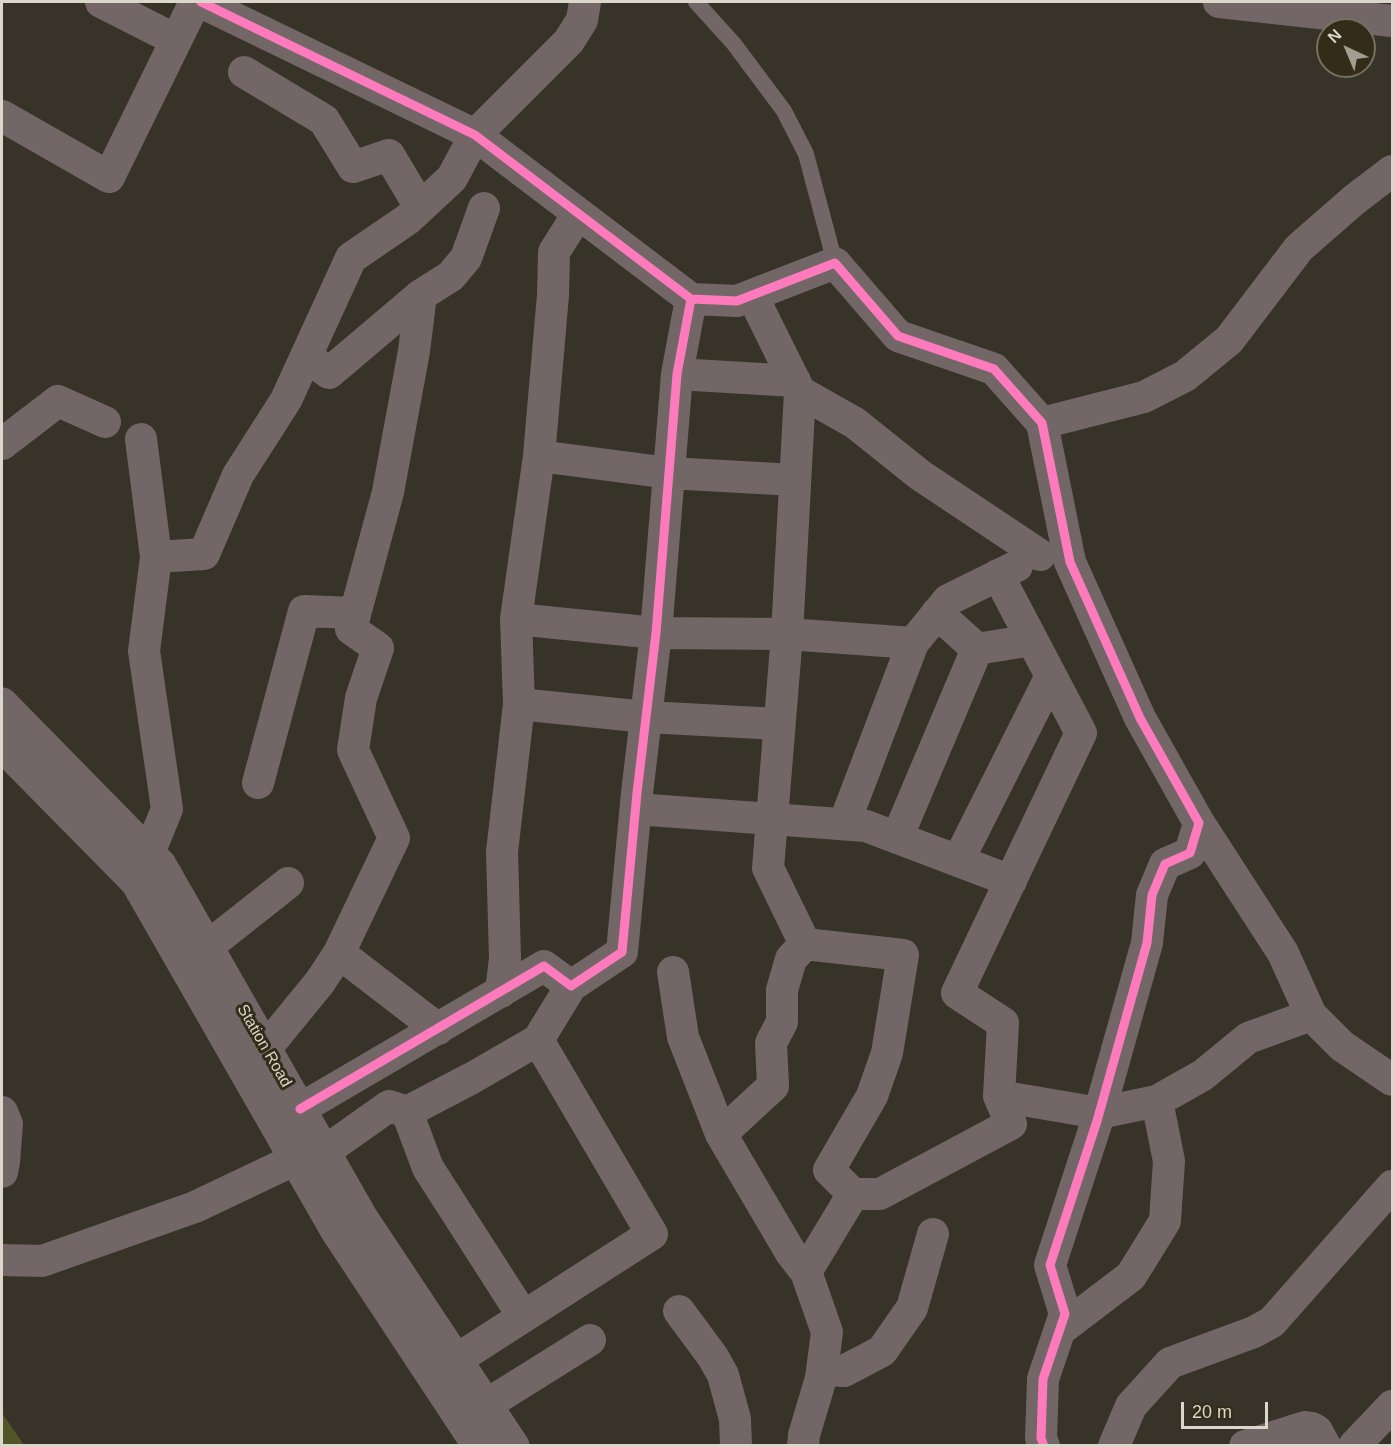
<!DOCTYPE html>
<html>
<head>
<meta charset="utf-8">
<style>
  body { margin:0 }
  #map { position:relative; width:1394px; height:1447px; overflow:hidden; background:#373328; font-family:Arial,sans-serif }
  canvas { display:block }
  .frame { position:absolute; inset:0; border:3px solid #dbd7ca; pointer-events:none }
  .north { position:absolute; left:1316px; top:18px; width:60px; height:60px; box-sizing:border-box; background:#332c18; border:2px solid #76705f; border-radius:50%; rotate:316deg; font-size:16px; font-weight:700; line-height:24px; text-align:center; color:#dbd7ca }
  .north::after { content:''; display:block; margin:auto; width:21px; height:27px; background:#a29e91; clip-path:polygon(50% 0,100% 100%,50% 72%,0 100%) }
  .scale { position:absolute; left:1181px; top:1402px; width:87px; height:27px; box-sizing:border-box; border:3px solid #dbd7ca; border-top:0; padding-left:8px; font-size:18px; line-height:21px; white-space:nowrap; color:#dbd7ca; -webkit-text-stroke:4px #332c18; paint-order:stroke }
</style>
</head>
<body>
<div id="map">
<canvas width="1394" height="1447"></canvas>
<div class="frame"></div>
<div class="north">N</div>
<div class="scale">20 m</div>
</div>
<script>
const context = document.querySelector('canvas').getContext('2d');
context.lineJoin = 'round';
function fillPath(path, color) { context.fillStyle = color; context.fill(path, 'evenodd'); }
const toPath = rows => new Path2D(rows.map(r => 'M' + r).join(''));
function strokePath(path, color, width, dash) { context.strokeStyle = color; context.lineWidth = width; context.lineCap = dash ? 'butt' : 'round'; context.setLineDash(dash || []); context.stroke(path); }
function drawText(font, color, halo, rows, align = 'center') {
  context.font = font + ' Arial,sans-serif'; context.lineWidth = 6; context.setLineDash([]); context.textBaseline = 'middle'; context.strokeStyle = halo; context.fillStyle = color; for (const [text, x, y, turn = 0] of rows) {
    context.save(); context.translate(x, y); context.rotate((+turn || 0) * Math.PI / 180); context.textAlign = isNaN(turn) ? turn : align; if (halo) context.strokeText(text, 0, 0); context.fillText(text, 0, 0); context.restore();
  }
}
const green = toPath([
  [2,1413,24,1445,2,1445]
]);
const service = toPath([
  [696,2,734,44,784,111,806,154,835,263]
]);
const minor = toPath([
  [101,2,176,40],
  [201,2,475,135,691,299,737,301,835,263,898,336,994,369,1042,423,1070,562,1140,718,1199,823,1190,853,1165,864,1152,895,1147,943,1097,1121,1050,1265,1065,1314,1043,1379,1041,1438,1044,1446],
  [1219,2,1392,21],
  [244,72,324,120,353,167,389,155,420,207],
  [2,116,109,177,195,2],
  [752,295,800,392,855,423,920,475,1040,555],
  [307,357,329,373,421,295],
  [677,374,795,381],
  [800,392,787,634,768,868,805,944],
  [1042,423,1144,397,1185,376,1229,340,1299,248,1354,200,1392,171],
  [141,439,156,557,144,651,167,809,149,853],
  [2,444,58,401,105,422],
  [539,456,669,473,795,480],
  [156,557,204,554,238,475,286,400,351,258,408,219,452,178,475,135,569,41,582,20,585,2],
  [937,613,977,649,1032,640],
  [516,619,656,633,787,634,913,643],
  [519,704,646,717,779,724],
  [258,783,304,611,355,613],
  [636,809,866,826,1011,881],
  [1199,823,1283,953,1311,1015,1342,1046,1392,1080],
  [844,824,913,643,948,600,1017,566],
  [897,838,977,649],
  [958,861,1051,676],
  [805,944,903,955,887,1053,872,1096,829,1170,853,1194],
  [207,947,288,883],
  [339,953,438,1029],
  [673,972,683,1037,721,1134,791,1253,806,1272,827,1332,821,1378,804,1435,803,1446],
  [501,992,505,958,502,852,519,704,516,619,539,456,553,295,554,252,578,214],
  [266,1048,320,982,339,953,394,838,353,750,361,698,378,648,351,629,388,492,414,351,421,295,451,276,466,258,484,208],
  [999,1096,1099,1113,1157,1101,1203,1075,1248,1038,1311,1015],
  [300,1109,544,966,571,986,622,952,637,793,656,633,677,374,691,299],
  [2,1112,7,1124,4,1162,2,1172],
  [407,1112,428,1168,523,1316],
  [721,1134,773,1086,771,1043,782,1022,782,990,791,959,805,944],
  [324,1152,389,1106,407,1112,472,1078,538,1040,571,986],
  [2,1260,42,1261,195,1207,296,1159],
  [806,1272,853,1194,880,1194,1011,1124,999,1096,1003,1023,957,993,1081,733,998,575],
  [679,1311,713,1357,723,1375,735,1419,736,1446],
  [1060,1330,1131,1276,1165,1221,1169,1161,1157,1101],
  [456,1360,652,1234,538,1040],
  [822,1370,844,1371,882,1351,912,1308,933,1234],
  [486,1405,590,1340],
  [1114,1446,1131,1406,1170,1363,1254,1332,1272,1322,1392,1186],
  [1245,1446,1305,1427,1312,1428,1317,1431,1325,1446],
  [1354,1446,1392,1406]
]);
const tertiary = toPath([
  [2,704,160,865,361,1217,513,1446],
  [2,745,137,882,337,1231,479,1446]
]);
const cycleway = toPath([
  [201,2,475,135,691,299,737,301,835,263,898,336,994,369,1042,423,1070,562,1140,718,1199,823,1190,853,1165,864,1152,895,1147,943,1097,1121,1050,1265,1065,1314,1043,1379,1041,1438,1044,1446],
  [300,1109,544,966,571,986,622,952,637,793,656,633,677,374,691,299]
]);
const streetNames = [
  ["Station Road",264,1046,60]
];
fillPath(green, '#51562a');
strokePath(service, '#726766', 16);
strokePath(minor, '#726766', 32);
strokePath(tertiary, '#726766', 33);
strokePath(cycleway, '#fd7abc', 9);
drawText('16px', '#dbd7ca', '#332c18', streetNames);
</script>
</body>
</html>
